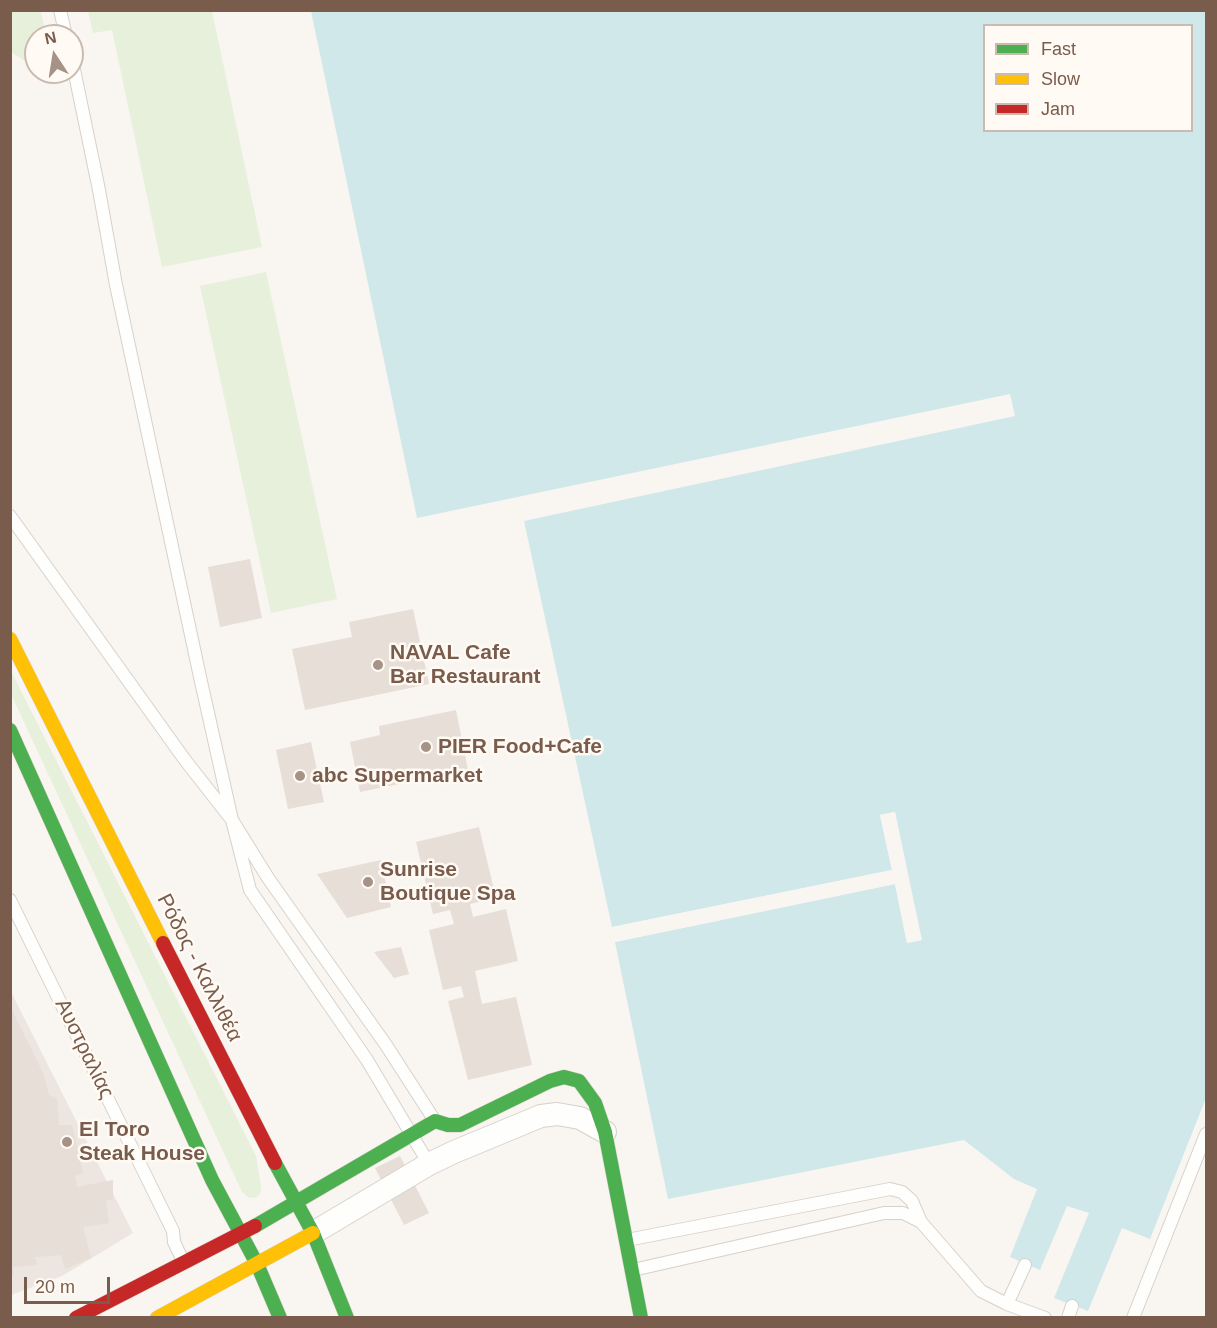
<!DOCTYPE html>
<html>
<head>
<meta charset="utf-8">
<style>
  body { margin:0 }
  #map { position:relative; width:1217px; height:1328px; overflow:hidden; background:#f9f5f0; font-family:Arial,sans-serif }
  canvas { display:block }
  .frame { position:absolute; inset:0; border:12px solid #7a5c4d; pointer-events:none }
  .legend { position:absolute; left:983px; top:24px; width:210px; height:108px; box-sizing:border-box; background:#fffaf3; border:2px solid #cabbb1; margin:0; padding:8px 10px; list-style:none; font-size:18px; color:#7a5c4d }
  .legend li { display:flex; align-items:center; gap:12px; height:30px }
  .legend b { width:30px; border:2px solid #cabbb1 }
  .north { position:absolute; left:24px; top:24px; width:60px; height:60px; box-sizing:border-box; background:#fffaf3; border:2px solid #cabbb1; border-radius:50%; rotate:348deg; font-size:16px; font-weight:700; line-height:24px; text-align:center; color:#7a5c4d }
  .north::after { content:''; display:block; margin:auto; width:21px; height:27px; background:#a69286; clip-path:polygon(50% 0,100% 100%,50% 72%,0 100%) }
  .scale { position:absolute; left:24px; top:1277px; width:86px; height:27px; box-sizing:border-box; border:3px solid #7a5c4d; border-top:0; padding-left:8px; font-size:18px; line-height:21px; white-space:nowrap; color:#7a5c4d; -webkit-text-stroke:4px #fffaf3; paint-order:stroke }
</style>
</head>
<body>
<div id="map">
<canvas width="1217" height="1328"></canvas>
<div class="frame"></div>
<ul class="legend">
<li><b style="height:8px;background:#4caf50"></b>Fast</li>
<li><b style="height:8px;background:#ffc107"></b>Slow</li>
<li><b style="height:8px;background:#c62828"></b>Jam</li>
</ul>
<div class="north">N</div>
<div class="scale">20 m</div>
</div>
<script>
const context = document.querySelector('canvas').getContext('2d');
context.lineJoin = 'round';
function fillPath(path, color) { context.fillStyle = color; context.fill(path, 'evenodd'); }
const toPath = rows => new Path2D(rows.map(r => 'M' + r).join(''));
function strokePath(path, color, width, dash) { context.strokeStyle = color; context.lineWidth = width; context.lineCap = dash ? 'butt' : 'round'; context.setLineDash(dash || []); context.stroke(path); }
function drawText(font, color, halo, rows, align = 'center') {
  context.font = font + ' Arial,sans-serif'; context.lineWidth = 5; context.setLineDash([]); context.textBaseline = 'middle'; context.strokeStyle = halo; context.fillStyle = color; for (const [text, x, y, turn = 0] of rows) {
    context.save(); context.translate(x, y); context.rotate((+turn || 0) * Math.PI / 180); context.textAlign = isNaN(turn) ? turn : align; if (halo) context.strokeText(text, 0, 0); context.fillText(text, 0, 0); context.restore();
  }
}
const industrial = toPath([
  [10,990,133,1233,62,1276,11,1295]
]);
const green = toPath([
  [11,10,41,11,46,36,36,36,36,68,11,52],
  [88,11,212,11,262,247,162,267,112,30,93,33],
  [266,272,337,599,271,613,200,286],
  [10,669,256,1156,261,1187,261,1192,257,1197,249,1198,242,1192,11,694]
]);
const water = toPath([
  [311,11,1206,11,1206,1098,1150,1239,1122,1228,1088,1311,1054,1298,1089,1213,1067,1206,1040,1270,1010,1257,1037,1189,1014,1179,964,1140,668,1199,615,942,895,884,907,943,921,940,895,812,880,815,892,870,612,927,524,521,1015,416,1010,394,417,518],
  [984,26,1192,26,1192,130,984,130]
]);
const pier = toPath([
  [895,812,922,940,907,943,895,884,615,942,615,939,895,881,898,883,909,940,918,938,892,815,884,817,895,870,893,873,613,930,612,927,892,870,880,815]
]);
const building = toPath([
  [250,559,262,618,220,627,208,567],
  [413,609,429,684,305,710,292,649,352,637,349,622],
  [456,710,468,770,360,792,350,742,380,735,379,726],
  [311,742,324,802,288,809,276,750],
  [479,827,496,898,470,904,473,917,506,909,518,961,475,971,482,1004,516,997,532,1065,468,1080,448,1001,464,997,461,986,443,990,429,930,454,924,450,910,433,914,416,842],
  [381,860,391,907,347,918,317,874],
  [401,947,409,974,394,978,374,952],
  [10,1006,43,1073,49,1095,57,1098,59,1125,72,1125,83,1174,75,1175,77,1187,113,1180,113,1200,106,1200,109,1223,83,1227,91,1258,65,1269,61,1255,35,1257,37,1265,12,1267,14,1274,10,1275],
  [400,1156,429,1213,404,1225,375,1168]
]);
const lane = toPath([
  [60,10,66,36],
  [72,60,99,190,116,285,200,677,232,820,250,890,367,1060,429,1164],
  [10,516,185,760,232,820,268,878,386,1045,435,1121],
  [10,900,173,1231,174,1242,184,1263],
  [627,1240,890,1189,902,1192,912,1201,921,1222],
  [633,1270,884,1213,903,1213,921,1222,981,1291,1007,1304,1045,1318],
  [1007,1304,1025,1265],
  [1068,1318,1072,1306],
  [1133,1318,1206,1134]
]);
const street = toPath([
  [313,1233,429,1164,454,1152,541,1116,557,1114,580,1118,605,1132]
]);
const fast = toPath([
  [10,730,212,1180,257,1264,280,1318],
  [275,1163,313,1233,347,1318],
  [255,1226,435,1121,448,1125,460,1125,550,1081,564,1077,579,1081,595,1103,605,1132,641,1318]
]);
const slow = toPath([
  [10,639,163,943],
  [157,1318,313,1233]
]);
const jam = toPath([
  [163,943,275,1163],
  [76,1318,255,1226]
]);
const markers = [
  [378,665,6,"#a69286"],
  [426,747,6,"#a69286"],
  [300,776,6,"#a69286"],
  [368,882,6,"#a69286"],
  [67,1142,6,"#a69286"]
];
const poiNames = [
  ["NAVAL Cafe",390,653],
  ["Bar Restaurant",390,677],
  ["PIER Food+Cafe",438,747],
  ["abc Supermarket",312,776],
  ["Sunrise",380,870],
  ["Boutique Spa",380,894],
  ["El Toro",79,1130],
  ["Steak House",79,1154]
];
const streetNames = [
  ["Ρόδος - Καλλιθέα",199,968,63],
  ["Αυστραλίας",84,1049,64]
];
fillPath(industrial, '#ede5e0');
fillPath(green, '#e7f0db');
fillPath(water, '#d0e8ea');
fillPath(pier, '#f9f5f0');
fillPath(building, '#e6ded7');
strokePath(lane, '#d7d1cb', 14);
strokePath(street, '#d7d1cb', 24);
strokePath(fast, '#d9d2cb', 15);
strokePath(slow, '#d9d2cb', 15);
strokePath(jam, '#d9d2cb', 15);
strokePath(lane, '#fefefd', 12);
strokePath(street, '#fefefd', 22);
strokePath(fast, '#4caf50', 14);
strokePath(slow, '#ffc107', 14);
strokePath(jam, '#c62828', 14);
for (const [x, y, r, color] of markers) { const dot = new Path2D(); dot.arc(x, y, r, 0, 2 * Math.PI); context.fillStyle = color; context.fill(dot); strokePath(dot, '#fffaf3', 2); }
drawText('bold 21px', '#7a5c4d', '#fffaf3', poiNames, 'left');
drawText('21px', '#7a5c4d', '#fffaf3', streetNames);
</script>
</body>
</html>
